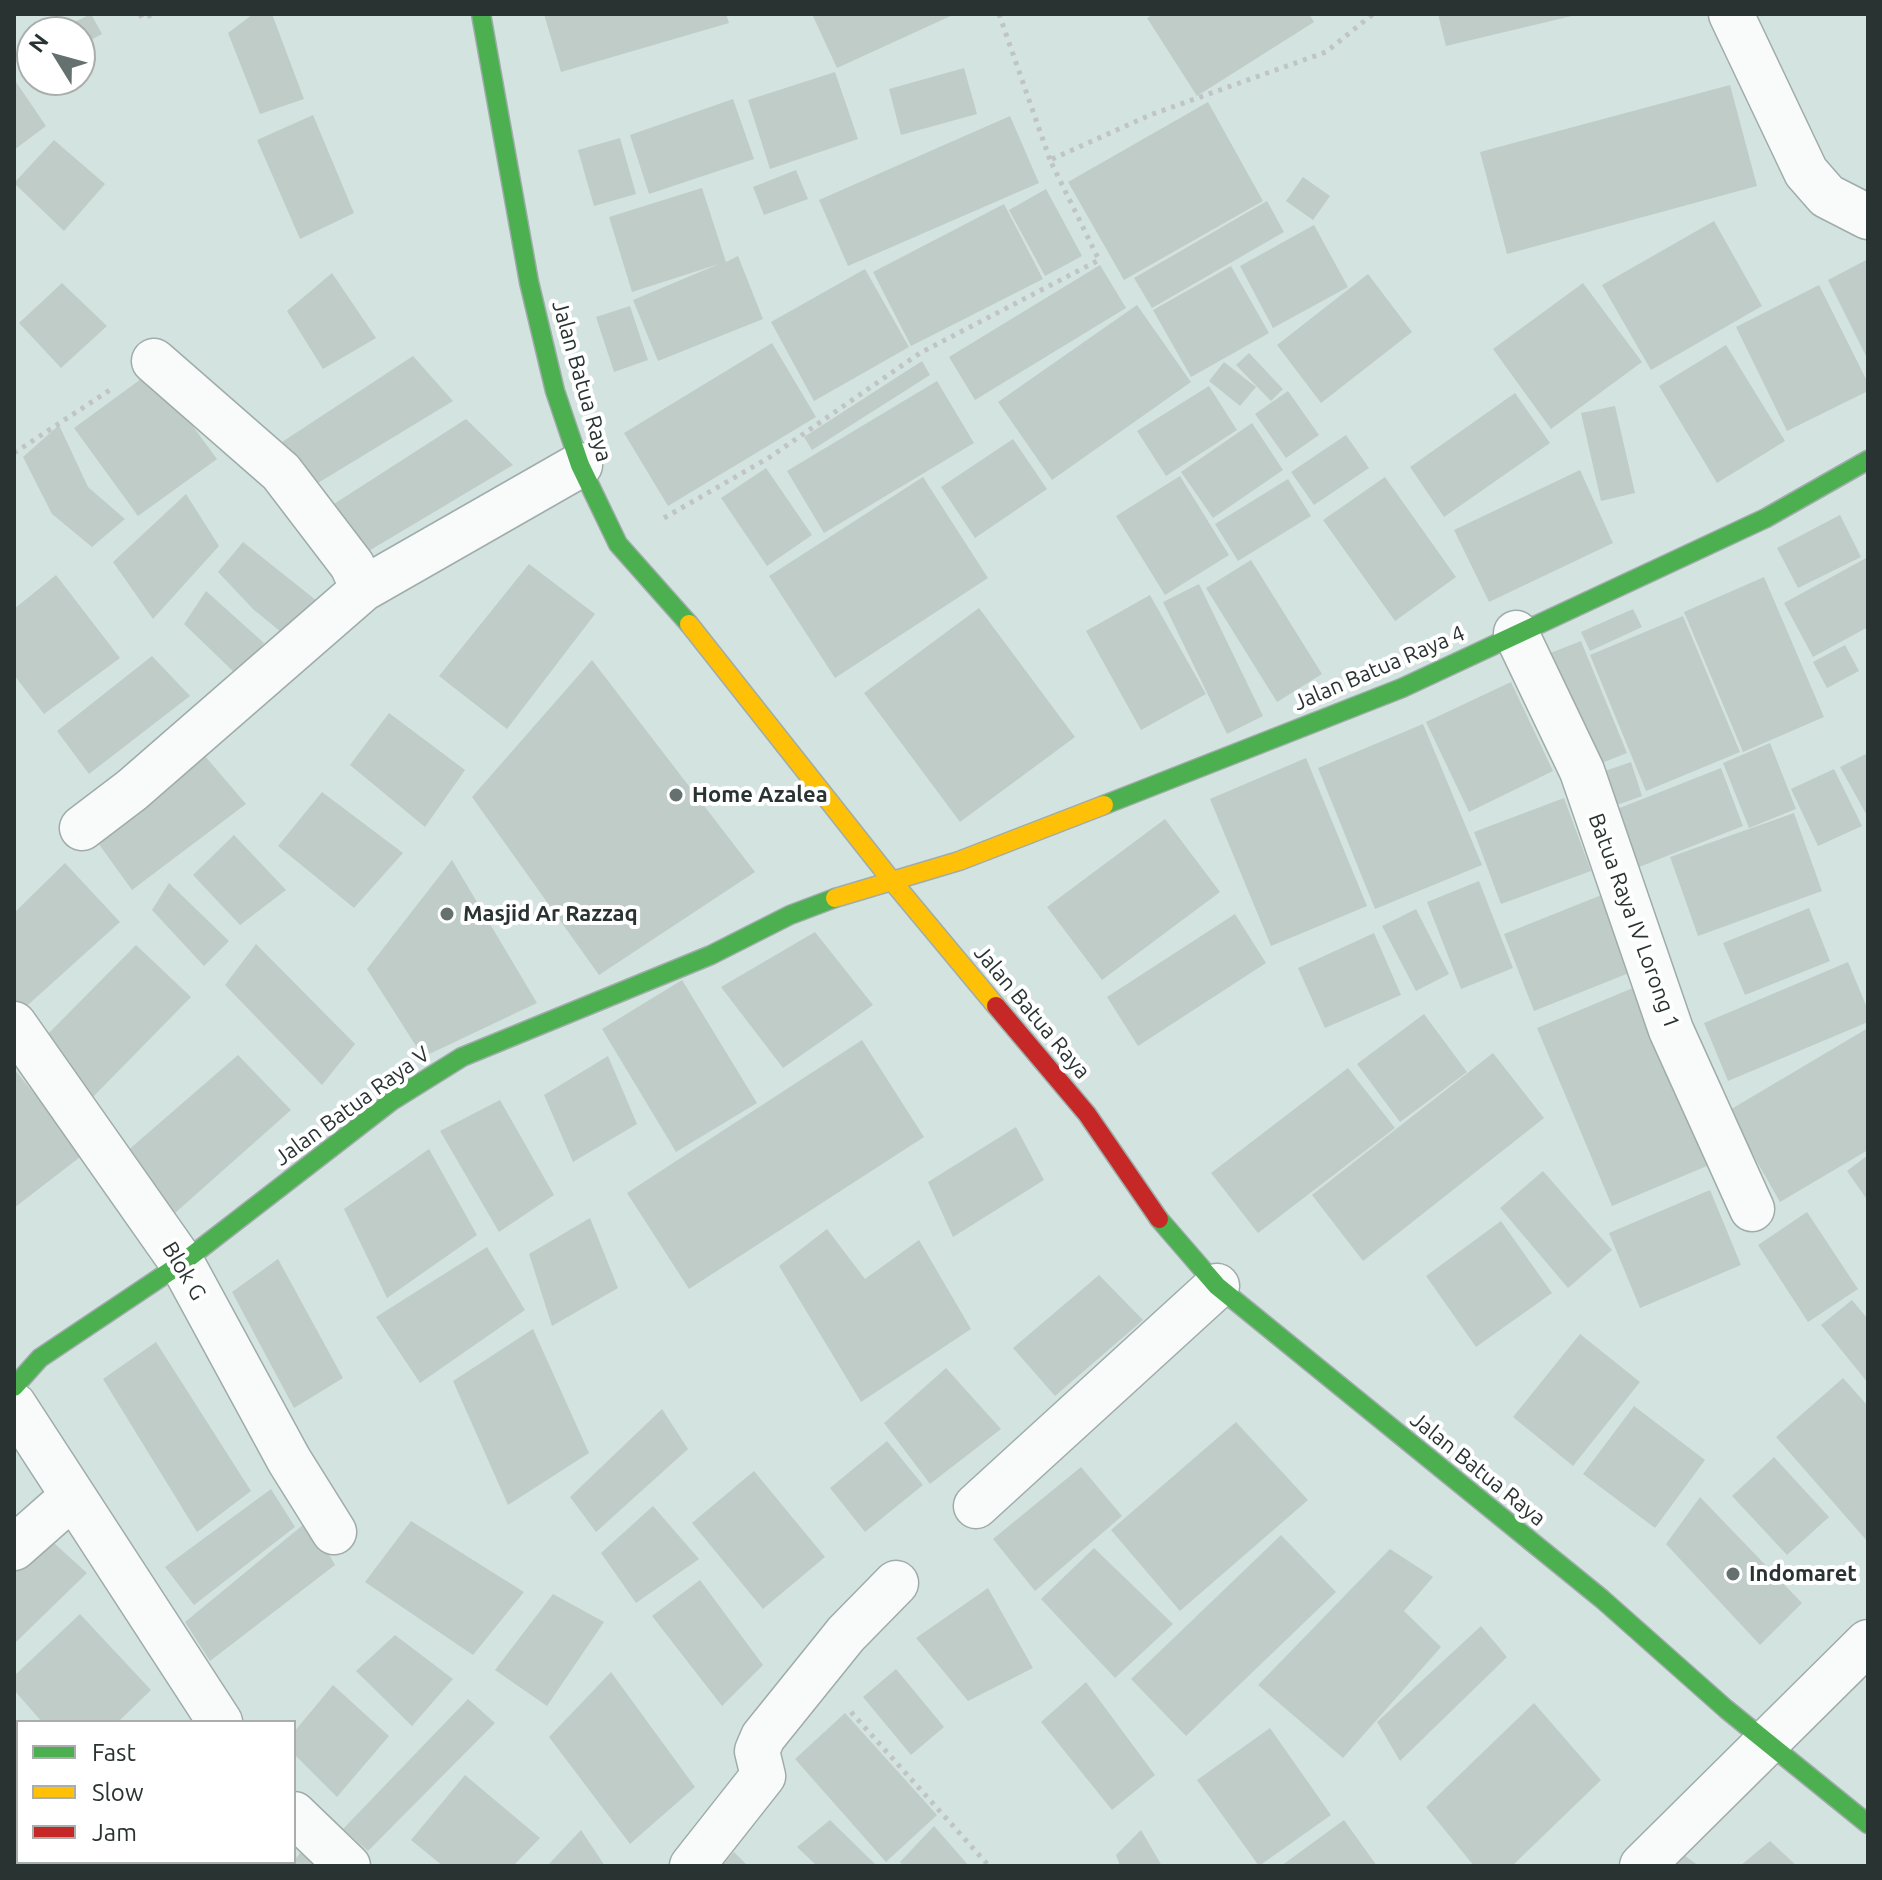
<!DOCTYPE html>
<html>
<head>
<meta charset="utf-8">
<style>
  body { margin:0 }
  #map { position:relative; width:1882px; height:1880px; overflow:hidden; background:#d3e3e0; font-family:Ubuntu,sans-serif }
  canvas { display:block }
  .frame { position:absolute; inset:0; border:16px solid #293432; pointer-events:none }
  .legend { position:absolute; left:16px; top:1720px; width:280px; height:144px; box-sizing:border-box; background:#fff; border:2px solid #a9aead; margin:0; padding:10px 14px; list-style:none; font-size:24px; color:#293432 }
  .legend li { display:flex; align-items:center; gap:16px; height:40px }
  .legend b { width:40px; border:2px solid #a9aead }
  .north { position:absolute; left:16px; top:16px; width:80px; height:80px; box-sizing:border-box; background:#fff; border:2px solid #a9aead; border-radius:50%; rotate:307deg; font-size:22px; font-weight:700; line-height:32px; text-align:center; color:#293432 }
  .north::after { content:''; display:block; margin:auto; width:28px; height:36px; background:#64716f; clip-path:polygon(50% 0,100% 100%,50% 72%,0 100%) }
</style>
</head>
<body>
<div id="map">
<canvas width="1882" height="1880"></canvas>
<div class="frame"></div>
<ul class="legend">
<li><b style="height:10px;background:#4caf50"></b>Fast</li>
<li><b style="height:10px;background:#ffc107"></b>Slow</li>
<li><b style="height:10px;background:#c62828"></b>Jam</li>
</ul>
<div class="north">N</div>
</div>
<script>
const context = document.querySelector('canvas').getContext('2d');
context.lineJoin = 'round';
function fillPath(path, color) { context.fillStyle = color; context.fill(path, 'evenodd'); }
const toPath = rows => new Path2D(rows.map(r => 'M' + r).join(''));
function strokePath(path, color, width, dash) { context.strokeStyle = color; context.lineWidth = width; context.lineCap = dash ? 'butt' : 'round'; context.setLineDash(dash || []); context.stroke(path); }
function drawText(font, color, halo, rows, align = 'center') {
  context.font = font + ' Ubuntu,sans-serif'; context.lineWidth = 8; context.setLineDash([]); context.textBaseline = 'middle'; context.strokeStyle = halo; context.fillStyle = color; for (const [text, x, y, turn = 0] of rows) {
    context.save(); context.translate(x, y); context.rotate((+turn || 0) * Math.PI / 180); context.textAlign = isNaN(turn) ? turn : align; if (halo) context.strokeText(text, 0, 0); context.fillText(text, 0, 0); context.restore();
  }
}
const building = toPath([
  [91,14,102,34,80,46,80,32,54,32],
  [253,14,272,14,304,99,260,114,228,33],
  [544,14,726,14,729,23,561,72],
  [812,14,955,14,837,68],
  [1154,14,1309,14,1314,22,1197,96,1147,18],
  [1438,14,1576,14,1576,15,1446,46],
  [32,43,32,67,23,48],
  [964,68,977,114,901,135,889,89],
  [835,72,858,139,770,169,748,100],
  [14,79,46,126,14,150],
  [1730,85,1757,186,1507,254,1480,152],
  [733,99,754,159,649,194,630,135],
  [1208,102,1263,201,1124,280,1068,182],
  [313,115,354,213,300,239,257,140],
  [1010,116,1039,183,848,266,819,200],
  [620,138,636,194,594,206,578,150],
  [54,140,105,184,64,231,14,183],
  [796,170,808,199,764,215,753,187],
  [1303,177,1330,196,1313,220,1286,201],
  [702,188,726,262,738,256,763,319,658,361,633,300,719,264,632,292,609,217],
  [1046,189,1082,256,1045,276,1009,210],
  [1267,201,1284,232,1152,308,1134,278],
  [1004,204,1043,279,911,346,873,272],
  [1714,221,1762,306,1651,370,1602,285],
  [1314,225,1348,287,1273,328,1240,266],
  [1868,259,1868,360,1828,280],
  [1100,265,1126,308,975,400,949,357],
  [1231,266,1269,333,1191,377,1153,310],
  [865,269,909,347,814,401,771,322],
  [332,273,376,338,323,369,287,311],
  [1368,274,1412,332,1321,403,1277,345],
  [62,283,107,326,61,368,19,323],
  [1583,283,1642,362,1551,429,1493,349],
  [1819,285,1868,383,1868,391,1787,431,1736,327],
  [1137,305,1191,382,1052,480,998,402],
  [630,306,648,360,614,372,596,317],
  [772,343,816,417,668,506,624,433],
  [1726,345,1785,441,1717,483,1659,386],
  [1249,353,1283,389,1271,401,1236,365],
  [413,356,453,401,313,486,279,444],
  [922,361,930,375,812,450,804,437],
  [1224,362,1256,387,1240,406,1209,381],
  [152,371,217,459,138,516,74,428],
  [937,381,974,443,824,533,787,471],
  [1209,386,1237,430,1166,476,1137,431],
  [1288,391,1319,435,1286,458,1255,414],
  [1515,393,1550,443,1444,517,1410,467],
  [1615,406,1635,493,1601,501,1581,413],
  [466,419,513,465,362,555,323,511],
  [1252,423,1283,470,1213,518,1181,472],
  [59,425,88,487,125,519,92,547,52,514,23,457],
  [1346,435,1369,468,1314,505,1291,472],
  [1013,439,1047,489,975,538,941,487],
  [766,468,812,535,767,566,721,498],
  [1580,470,1613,543,1489,602,1454,530],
  [1180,476,1229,555,1165,595,1116,516],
  [923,477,988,578,835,678,769,576],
  [1385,477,1456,577,1395,621,1323,520],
  [1288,479,1311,516,1238,561,1215,524],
  [186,494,219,546,153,619,113,562],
  [1840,515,1861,557,1798,588,1777,548],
  [243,542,322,605,292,641,253,609,218,572],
  [1868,557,1868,627,1813,657,1784,603],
  [1251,560,1322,674,1277,702,1206,588],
  [529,564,595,614,507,729,439,676],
  [56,575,120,658,44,714,14,675,14,609],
  [1764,577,1824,717,1743,752,1684,612],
  [1199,584,1263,716,1227,734,1163,602],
  [206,591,264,643,237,675,184,624],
  [1150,595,1206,694,1141,730,1086,631],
  [979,608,1075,737,960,822,864,693],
  [1633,609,1642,627,1590,651,1581,632],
  [1683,616,1740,752,1646,791,1590,655],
  [1581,641,1627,753,1594,766,1548,654],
  [1845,645,1859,671,1827,688,1813,662],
  [152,656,190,696,89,774,57,731],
  [592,660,755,872,599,975,472,797],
  [1511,682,1553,771,1469,812,1426,722],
  [389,713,465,770,425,827,350,765],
  [1423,724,1482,865,1375,909,1318,768],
  [1770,743,1796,809,1749,828,1723,763],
  [199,749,246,804,132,890,93,836],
  [1868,753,1868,813,1866,814,1840,767],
  [1306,758,1367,906,1271,946,1210,799],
  [1631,762,1642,796,1611,807,1599,773],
  [1721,768,1743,826,1629,871,1607,813],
  [1834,769,1862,826,1818,846,1791,789],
  [322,792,403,853,354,908,278,846],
  [1564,798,1591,871,1501,904,1474,832],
  [1794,813,1822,891,1698,936,1670,857],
  [1165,819,1220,892,1102,980,1047,907],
  [234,835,286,890,240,925,193,875],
  [452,860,537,1003,423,1057,367,969],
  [65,863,120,922,19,1013,14,1007,14,913],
  [1479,881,1513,968,1461,989,1427,902],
  [169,883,229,941,204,966,152,910],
  [1609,892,1639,969,1534,1011,1504,934],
  [1809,908,1830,961,1745,995,1723,943],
  [1416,909,1449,974,1416,991,1382,926],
  [1235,914,1266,963,1138,1046,1107,997],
  [815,932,873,1005,783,1068,721,987],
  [1374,933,1401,995,1325,1028,1298,968],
  [256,944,355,1044,322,1085,225,985],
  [136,945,191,997,89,1101,35,1047],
  [1848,962,1868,1010,1868,1022,1728,1081,1704,1023],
  [682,980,757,1103,676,1152,602,1029],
  [1640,985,1714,1163,1612,1206,1537,1028],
  [1424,1014,1467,1072,1400,1122,1357,1064],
  [1868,1028,1868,1150,1780,1202,1728,1111],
  [862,1040,924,1137,689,1289,627,1193],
  [1493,1053,1544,1118,1363,1261,1312,1195],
  [238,1055,291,1110,175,1213,126,1152],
  [608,1056,637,1124,573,1162,544,1095],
  [1348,1068,1395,1128,1258,1233,1211,1173],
  [14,1069,84,1154,14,1208],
  [500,1100,554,1195,499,1232,440,1131],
  [1016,1127,1044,1180,953,1237,928,1182],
  [429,1149,477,1235,387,1298,344,1209],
  [1868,1155,1868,1201,1847,1171],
  [1543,1171,1612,1250,1568,1288,1500,1208],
  [1710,1190,1741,1265,1640,1308,1609,1233],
  [1807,1212,1858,1289,1808,1322,1758,1245],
  [590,1218,618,1288,552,1326,529,1254],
  [1501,1221,1552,1293,1476,1347,1426,1276],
  [827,1229,865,1279,919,1240,971,1329,861,1402,779,1266],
  [487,1247,525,1310,420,1383,376,1317],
  [278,1259,343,1378,294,1408,232,1292],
  [1099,1275,1143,1320,1055,1396,1013,1348],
  [1852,1300,1868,1319,1868,1383,1821,1325],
  [533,1329,589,1453,508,1505,453,1381],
  [1580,1334,1640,1382,1573,1466,1513,1417],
  [156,1342,251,1491,197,1532,103,1379],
  [946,1368,1001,1429,930,1484,884,1423],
  [1843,1378,1868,1406,1868,1542,1776,1437],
  [1634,1406,1705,1460,1655,1528,1583,1474],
  [662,1409,688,1449,596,1532,570,1497],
  [1236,1422,1308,1500,1180,1611,1111,1530],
  [887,1441,923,1485,865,1532,830,1488],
  [1774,1457,1829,1517,1787,1555,1732,1496],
  [1081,1467,1122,1516,1035,1591,993,1539],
  [754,1471,825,1557,763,1609,692,1523],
  [271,1489,295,1527,194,1605,165,1567],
  [1700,1497,1802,1603,1760,1645,1666,1544],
  [653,1506,699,1559,636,1603,601,1553],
  [309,1520,335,1565,210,1661,185,1622],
  [411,1521,524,1592,473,1655,365,1582],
  [43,1533,87,1573,14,1644,14,1566],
  [1281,1535,1336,1592,1186,1736,1131,1679],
  [1094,1548,1173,1624,1115,1678,1041,1599],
  [1390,1549,1433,1577,1404,1611,1441,1647,1343,1758,1258,1685],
  [700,1580,763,1665,722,1706,652,1616],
  [988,1588,1033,1668,968,1701,916,1638],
  [553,1594,604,1622,547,1706,495,1670],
  [80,1614,151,1690,118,1722,42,1722,14,1690,14,1676],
  [1481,1626,1507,1657,1400,1761,1377,1722],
  [395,1635,453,1679,412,1726,356,1671],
  [896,1669,944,1727,911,1755,863,1697],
  [611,1672,695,1787,630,1844,549,1737],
  [1086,1682,1155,1775,1112,1810,1041,1722],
  [333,1685,389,1736,337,1797,294,1754,294,1732],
  [468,1699,495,1723,368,1851,343,1829],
  [1534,1703,1601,1780,1512,1866,1474,1866,1426,1807],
  [845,1713,937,1815,886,1862,795,1759],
  [1270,1728,1331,1815,1259,1866,1197,1780],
  [465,1775,540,1838,513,1866,443,1866,411,1840],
  [830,1820,877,1866,817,1866,797,1847],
  [1344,1820,1377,1866,1281,1866],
  [934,1826,969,1866,903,1866,900,1862],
  [581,1830,605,1866,547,1866],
  [1141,1830,1162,1866,1120,1866,1116,1855],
  [1770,1841,1797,1866,1740,1866],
  [307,1844,328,1866,290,1866],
  [1673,1847,1699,1866,1656,1866],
  [734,1852,748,1866,721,1866],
  [52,1862,151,1862,148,1866,50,1866],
  [182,1862,263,1862,268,1866,178,1866]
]);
const path = toPath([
  [140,14,142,18,155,14],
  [999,14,1050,160],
  [14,453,113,388],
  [664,518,770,457,920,353,1099,260,1050,160,1150,115,1326,52,1373,14],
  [851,1712,989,1866]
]);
const street = toPath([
  [1731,14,1806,172,1827,196,1868,217],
  [154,361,281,472,352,565,363,589],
  [1516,633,1582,771,1671,1030,1752,1209],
  [82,828,132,790,363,589,580,465],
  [14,1024,182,1263,289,1460,334,1532],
  [14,1405,220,1722],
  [976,1506,1217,1286],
  [14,1548,73,1496],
  [294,1814,348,1866],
  [692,1866,763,1776,757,1751,763,1737,846,1634,896,1583],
  [1642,1866,1868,1642]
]);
const fast = toPath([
  [481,14,529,282,555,391,580,465,618,544,689,624],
  [1104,805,1402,688,1766,518,1868,460],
  [1159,1219,1217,1286,1602,1599,1726,1709,1868,1824],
  [14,1387,40,1358,182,1263,393,1100,462,1057,711,955,790,915,835,898]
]);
const slow = toPath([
  [689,624,892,881,996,1006],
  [835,898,959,861,1104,805]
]);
const jam = toPath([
  [996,1006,1087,1114,1159,1219]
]);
const markers = [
  [676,795,8,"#64716f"],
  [447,914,8,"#64716f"],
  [1733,1574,8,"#64716f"]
];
const streetNames = [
  ["Jalan Batua Raya",582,381,74],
  ["Jalan Batua Raya 4",1379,668,-23],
  ["Batua Raya IV Lorong 1",1634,921,70],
  ["Jalan Batua Raya",1032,1012,50],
  ["Jalan Batua Raya V",352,1106,-36],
  ["Blok G",184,1271,59],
  ["Jalan Batua Raya",1478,1469,39]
];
const poiNames = [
  ["Home Azalea",692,795],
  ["Masjid Ar Razzaq",463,914],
  ["Indomaret",1749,1574]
];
fillPath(building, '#c0ccc8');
strokePath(street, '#9facaa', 47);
strokePath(fast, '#9facaa', 21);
strokePath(slow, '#9facaa', 21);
strokePath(jam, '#9facaa', 21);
strokePath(path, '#c0c4c4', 5, [4, 6]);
strokePath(street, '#f8fbfa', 44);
strokePath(fast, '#4caf50', 18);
strokePath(slow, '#ffc107', 18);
strokePath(jam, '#c62828', 18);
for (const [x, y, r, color] of markers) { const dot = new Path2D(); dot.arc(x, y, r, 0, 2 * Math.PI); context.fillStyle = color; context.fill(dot); strokePath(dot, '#fff', 3); }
drawText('22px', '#293432', '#fff', streetNames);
drawText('bold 22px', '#293432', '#fff', poiNames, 'left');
</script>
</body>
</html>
